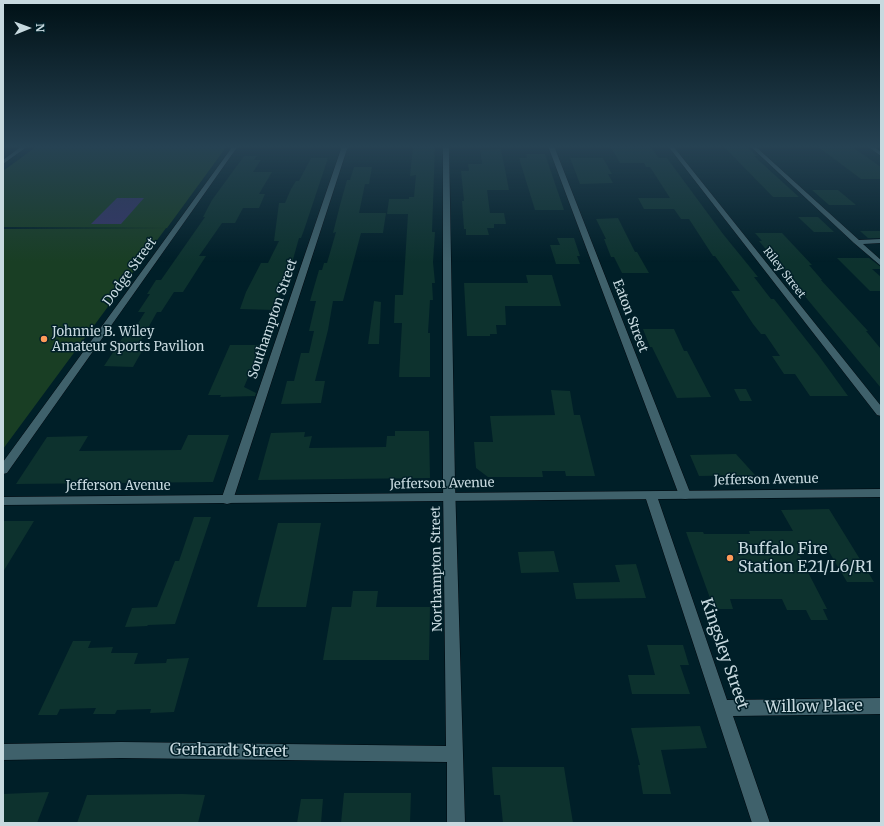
<!DOCTYPE html>
<html>
<head>
<meta charset="utf-8">
<style>
  body { margin:0 }
  #map { position:relative; width:884px; height:826px; overflow:hidden; background:#001f28; font-family:Merriweather,serif }
  canvas { display:block }
  .frame { position:absolute; inset:0; border:4px solid #c7d9df; pointer-events:none }
  .north { position:absolute; left:8px; top:8px; width:40px; height:40px; -webkit-text-stroke:3px #001f28; paint-order:stroke; rotate:89deg; font-size:11px; font-weight:700; line-height:16px; text-align:center; color:#c7d9df }
  .north::after { content:''; display:block; margin:auto; width:14px; height:18px; background:#c7d9df; clip-path:polygon(50% 0,100% 100%,50% 72%,0 100%) }
</style>
</head>
<body>
<div id="map">
<canvas width="884" height="826"></canvas>
<div class="frame"></div>
<div class="north">N</div>
</div>
<script>
const context = document.querySelector('canvas').getContext('2d');
context.lineJoin = 'round';
function fillPath(path, color) { context.fillStyle = color; context.fill(path, 'evenodd'); }
const toPath = rows => new Path2D(rows.map(r => 'M' + r).join(''));
function strokePath(path, color, width, dash) { context.strokeStyle = color; context.lineWidth = width; context.lineCap = dash ? 'butt' : 'round'; context.setLineDash(dash || []); context.stroke(path); }
function drawText(font, color, halo, rows, align = 'center') {
  context.font = font + ' Merriweather,serif'; context.lineWidth = 3; context.setLineDash([]); context.textBaseline = 'middle'; context.strokeStyle = halo; context.fillStyle = color; for (const [text, x, y, turn = 0] of rows) {
    context.save(); context.translate(x, y); context.rotate((+turn || 0) * Math.PI / 180); context.textAlign = isNaN(turn) ? turn : align; if (halo) context.strokeText(text, 0, 0); context.fillText(text, 0, 0); context.restore();
  }
}
const green = toPath([
  [37,146,227,146,167,228,3,227,3,171],
  [166,228,3,449,3,229]
]);
const water = toPath([
  [117,198,144,198,121,224,91,224]
]);
const building = toPath([
  [413,146,435,146,432,232,435,232,433,262,435,283,432,283,433,300,430,300,428,333,430,333,430,377,399,377,402,323,394,323,395,295,403,295,408,214,387,214,389,199,409,199,409,197,414,197,416,175,410,176],
  [610,146,650,146,659,158,667,158,723,234,758,277,754,277,771,299,774,299,819,356,848,396,810,396,795,374,784,374,772,356,780,356,765,334,761,334,753,324,731,291,740,291,715,256,713,256,689,219,681,219,674,209,644,209,638,198,670,198,650,167,646,167,644,163,620,163],
  [723,146,746,146,757,156,754,156,799,197,773,197],
  [817,146,851,146,881,167,881,179,861,179],
  [501,149,509,190,487,190,490,213,504,213,506,224,494,224,494,228,487,228,489,235,466,235,466,229,464,229,462,201,464,201,461,171,469,171,468,164,482,164,480,150],
  [526,154,545,154,564,210,535,210,519,158,527,158],
  [244,156,257,156,254,160,261,160,253,172,272,172,259,194,265,194,259,208,243,208,235,223,222,223,199,256,206,256,183,292,174,292,161,312,157,312,139,344,146,344,133,367,104,366,125,334,132,333,145,312,138,312,150,294,147,294,156,280,161,280,205,217,203,217,212,200],
  [311,158,328,158,304,230,301,238,299,238,290,270,281,288,274,310,240,309,246,292,261,263,268,263,279,241,274,241,279,203,285,203,291,189,296,181,299,181],
  [570,158,603,158,612,174,608,174,613,183,580,184],
  [354,167,372,167,369,184,365,184,359,213,386,213,383,233,361,233,343,301,333,301,328,330,315,381,325,381,321,403,281,404,287,381,294,381,301,353,309,353,314,331,309,331,316,301,310,301,319,270,322,270,324,263,327,263,336,232,333,233,340,205,347,180,350,180],
  [812,190,838,190,856,205,829,205],
  [798,217,818,217,834,232,814,232],
  [618,218,635,252,637,252,649,273,622,273,614,257,611,257,604,239,606,239,596,219],
  [860,231,881,231,881,238,868,238],
  [755,233,782,233,812,265,809,265,822,280,821,280,868,331,866,331,881,349,881,388,759,241,762,241],
  [557,238,574,238,580,256,577,256,580,264,556,264,550,245,560,245],
  [837,258,869,258,881,267,881,269,872,269,881,277,881,291,870,291],
  [526,275,552,275,561,306,505,306,506,325,496,325,497,334,490,334,490,336,467,336,464,283,528,283],
  [374,301,381,302,379,344,368,344],
  [643,329,674,329,684,351,687,351,711,397,677,398,652,347,650,347],
  [230,345,262,345,244,387,256,393,255,396,220,397,221,395,208,395],
  [734,389,746,389,752,401,740,401],
  [551,390,570,391,574,415,580,415,595,476,566,476,565,471,542,471,543,477,488,477,476,468,474,442,493,442,490,416,555,415],
  [395,431,429,431,430,478,258,480,271,433,305,432,304,437,312,436,309,448,386,447,387,436,395,436],
  [188,435,229,435,213,482,16,484,47,437,88,436,79,451,181,450],
  [736,454,755,475,699,476,690,455],
  [829,509,874,582,847,582,828,550,797,551,827,609,823,609,828,620,811,620,806,610,787,610,782,599,730,599,733,609,714,609,686,532,703,532,704,534,750,534,749,531,793,531,781,510],
  [194,517,211,517,175,624,148,625,147,626,125,627,132,608,157,607,175,561,179,561],
  [3,521,34,521,3,572],
  [278,523,321,523,306,607,257,607],
  [554,551,559,572,521,573,518,552],
  [636,564,646,598,576,599,573,583,620,582,615,565],
  [353,591,378,591,376,607,430,607,429,660,323,660,332,607,351,607],
  [73,641,91,641,88,648,113,647,111,653,138,653,134,664,166,663,167,659,189,658,174,712,150,713,151,709,117,710,115,714,93,714,96,708,60,709,57,715,38,715],
  [647,645,683,645,689,665,680,665,690,694,632,694,628,675,655,675],
  [700,726,707,748,661,750,671,794,643,794,638,765,640,765,631,728],
  [492,767,564,767,573,823,503,823,500,795,494,795],
  [49,792,37,823,3,823,3,794],
  [344,793,411,793,410,823,341,823],
  [182,794,205,795,198,823,77,823,87,795],
  [301,799,323,799,321,823,297,823]
]);
const street = toPath([
  [233,146,238,146,7,473,3,474,3,462,233,146],
  [342,146,348,146,233,500,231,503,227,504,223,503,221,500,342,146],
  [443,146,449,146,455,483,465,823,447,823,447,762,121,758,3,760,3,744,121,742,446,746,443,483,443,146],
  [548,146,554,146,691,495,689,498,685,499,681,498,679,495,548,146],
  [668,146,673,146,881,406,881,416,877,415,668,146],
  [750,146,755,146,859,240,881,239,881,243,863,244,881,260,881,266,854,243,750,146],
  [651,492,655,493,657,496,727,700,881,698,881,714,733,716,770,823,752,823,645,496,647,493,651,492]
]);
const secondary = toPath([
  [22,146,28,146,3,164,3,160,22,146],
  [867,146,873,146,881,152,881,156,867,146],
  [881,489,881,497,3,505,3,497,881,489]
]);
const markers = [
  [44,339,4,"#fe9b59"],
  [730,558,4,"#fe9b59"]
];
const farStreetnames = [
  ["Riley Street",784,273,52]
];
const streetNames = [
  ["Dodge Street",130,272,-54],
  ["Eaton Street",630,316,69],
  ["Southampton Street",273,319,-71],
  ["Jefferson Avenue",766,480,-1],
  ["Jefferson Avenue",442,484,-1],
  ["Jefferson Avenue",118,486],
  ["Northampton Street",437,569,-91]
];
const poiNames = [
  ["Johnnie B. Wiley",52,332],
  ["Amateur Sports Pavilion",52,347]
];
const nearPoinames = [
  ["Buffalo Fire",738,549],
  ["Station E21/L6/R1",738,567]
];
const nearStreetnames = [
  ["Kingsley Street",724,654,71],
  ["Willow Place",814,707,-1],
  ["Gerhardt Street",229,751,1]
];
fillPath(green, '#193e24');
fillPath(water, '#37356a');
fillPath(building, '#0d322e');
strokePath(street, '#00080e', 1);
strokePath(secondary, '#00080e', 1);
fillPath(street, '#3f616b');
fillPath(secondary, '#3f616b');
const sky = context.createLinearGradient(0, 0, 0, 262);
sky.addColorStop(0, '#001116');
sky.addColorStop(0.56, '#264253');
sky.addColorStop(1, '#26425300');
context.fillStyle = sky;
context.fillRect(0, 0, 884, 262);
for (const [x, y, r, color] of markers) { const dot = new Path2D(); dot.arc(x, y, r, 0, 2 * Math.PI); context.fillStyle = color; context.fill(dot); strokePath(dot, '#001f28', 1.5); }
drawText('11px', '#c7d9df', '#001f28', farStreetnames);
drawText('13px', '#c7d9df', '#001f28', streetNames);
drawText('13px', '#c7d9df', '#001f28', poiNames, 'left');
drawText('16px', '#c7d9df', '#001f28', nearPoinames, 'left');
drawText('16px', '#c7d9df', '#001f28', nearStreetnames);
</script>
</body>
</html>
